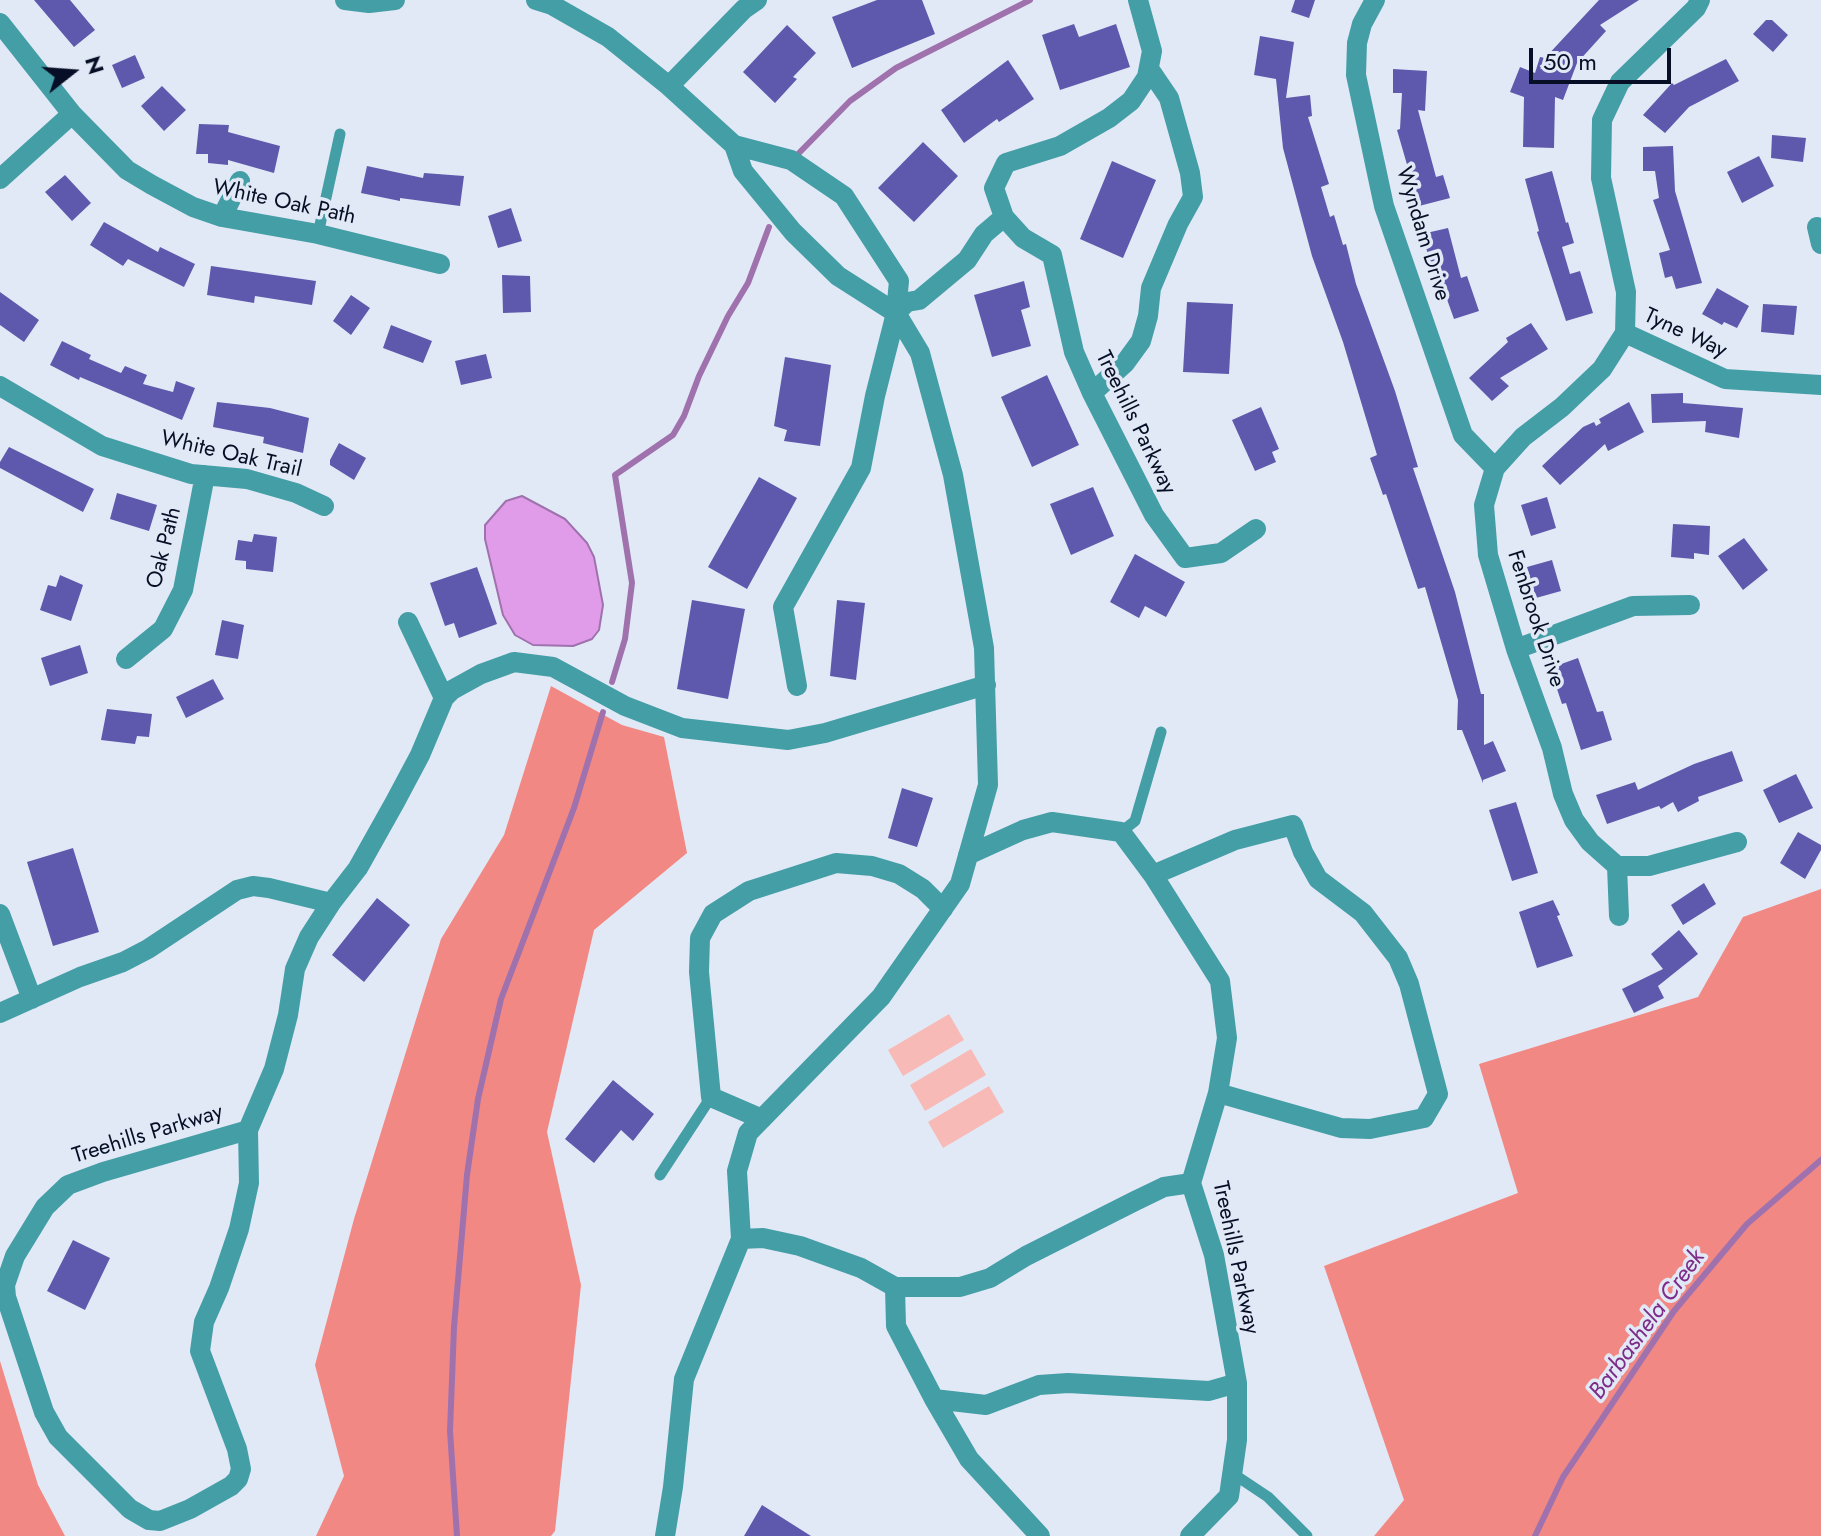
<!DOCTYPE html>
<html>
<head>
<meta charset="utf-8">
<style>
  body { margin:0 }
  #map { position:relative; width:1821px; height:1536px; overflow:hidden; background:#e2e9f6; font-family:Jost,sans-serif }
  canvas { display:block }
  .north { position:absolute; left:32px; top:32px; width:80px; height:80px; -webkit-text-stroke:6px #e2e9f6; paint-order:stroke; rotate:73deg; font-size:22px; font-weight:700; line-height:32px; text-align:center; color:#060f25 }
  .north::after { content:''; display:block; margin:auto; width:28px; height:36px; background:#060f25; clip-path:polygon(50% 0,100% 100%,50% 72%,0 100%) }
  .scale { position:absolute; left:1529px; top:48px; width:142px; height:36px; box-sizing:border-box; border:4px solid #060f25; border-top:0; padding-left:10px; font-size:24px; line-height:28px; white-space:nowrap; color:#060f25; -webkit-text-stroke:6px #e2e9f6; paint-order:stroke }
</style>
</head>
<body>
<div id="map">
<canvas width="1821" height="1536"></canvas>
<div class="north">N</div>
<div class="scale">50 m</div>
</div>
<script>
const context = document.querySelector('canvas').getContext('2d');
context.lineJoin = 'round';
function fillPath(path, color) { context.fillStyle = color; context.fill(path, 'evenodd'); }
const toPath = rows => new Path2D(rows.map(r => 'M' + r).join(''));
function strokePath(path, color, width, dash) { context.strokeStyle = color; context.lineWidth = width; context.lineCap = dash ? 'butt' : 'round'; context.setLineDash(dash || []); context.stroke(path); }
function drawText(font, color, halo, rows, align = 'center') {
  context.font = font + ' Jost,sans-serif'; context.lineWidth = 7; context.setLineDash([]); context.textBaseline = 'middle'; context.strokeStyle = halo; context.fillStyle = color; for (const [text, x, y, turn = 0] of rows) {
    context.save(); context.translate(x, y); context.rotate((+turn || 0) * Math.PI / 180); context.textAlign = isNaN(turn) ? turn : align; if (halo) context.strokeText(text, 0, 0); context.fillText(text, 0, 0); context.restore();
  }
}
const green = toPath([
  [949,1014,964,1040,903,1076,888,1050],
  [971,1049,986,1075,925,1111,910,1085],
  [989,1086,1004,1112,943,1148,928,1122]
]);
const forest = toPath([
  [551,686,622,725,664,737,687,853,594,930,547,1132,581,1285,555,1531,551,1536,316,1536,344,1476,315,1365,354,1219,441,939,504,835],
  [1821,889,1821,1536,1374,1536,1404,1500,1324,1266,1518,1193,1479,1064,1698,997,1743,917],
  [0,1361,38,1485,65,1536,0,1536]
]);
const water = toPath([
  [522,496,565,519,587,543,594,557,603,605,599,630,592,639,573,646,533,645,515,635,503,615,485,539,485,525,506,501,522,496]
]);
const stream = toPath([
  [799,153,850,101,896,68,1030,0],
  [612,682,625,639,632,583,615,475,673,435,684,416,699,376,728,316,748,283,769,227],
  [457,1536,450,1431,454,1327,467,1175,478,1099,501,999,574,808,603,712],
  [1535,1536,1563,1477,1674,1311,1747,1224,1821,1160]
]);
const building = toPath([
  [34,0,70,0,95,30,74,47],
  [877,0,922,0,935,34,852,68,832,17],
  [1295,0,1315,0,1309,18,1291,12],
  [1599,0,1639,0,1600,25,1606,31,1577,63,1563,100,1555,97,1554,148,1523,147,1524,97,1510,92,1520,67,1535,73,1540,57,1545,58],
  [1766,20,1772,20,1788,35,1773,52,1753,34],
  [1074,24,1079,37,1116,24,1130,67,1060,90,1042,35],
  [787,25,816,53,793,77,797,79,775,103,743,72],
  [1260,36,1294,42,1286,98,1310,95,1312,116,1308,117,1329,184,1321,187,1330,217,1334,215,1343,245,1346,244,1356,284,1395,391,1418,467,1413,468,1455,592,1481,694,1484,694,1484,745,1493,741,1506,771,1483,780,1483,783,1462,730,1457,730,1458,700,1425,587,1418,589,1386,494,1383,495,1370,458,1377,455,1343,342,1312,256,1283,148,1276,79,1254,75],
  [135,55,145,78,122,88,112,65],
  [1726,59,1739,81,1689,107,1665,133,1643,115,1672,83,1674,85],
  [1008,60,1034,99,999,122,997,119,964,143,941,110],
  [1393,69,1427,71,1425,111,1418,110,1436,177,1443,175,1450,198,1419,206,1397,130,1400,129,1402,93,1393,93],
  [162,86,186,110,164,131,141,106],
  [199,124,229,125,228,132,280,146,274,173,228,160,228,165,208,163,208,154,196,154],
  [1772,135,1806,138,1803,162,1771,158],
  [923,142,958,176,914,222,878,188],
  [1673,146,1675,191,1702,283,1676,289,1672,276,1665,278,1659,253,1670,250,1653,200,1659,198,1655,171,1643,171,1643,147],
  [1759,156,1774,186,1742,203,1727,172],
  [1112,161,1156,180,1123,258,1080,239],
  [367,166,423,178,424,173,464,176,460,206,400,198,400,201,361,193],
  [1552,171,1566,223,1568,222,1574,243,1562,247,1570,274,1580,271,1593,313,1566,321,1537,232,1539,231,1525,179],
  [65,175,91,203,72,221,45,192],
  [511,208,522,241,498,248,488,216],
  [104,222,158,252,160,247,195,264,184,287,128,259,123,266,90,245],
  [1448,228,1461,278,1467,276,1479,311,1454,319,1438,274,1434,275,1422,234],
  [211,266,316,281,312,305,255,296,254,303,207,295],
  [502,275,530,276,531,312,503,313],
  [1024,281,1030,307,1021,310,1031,346,992,357,974,295],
  [1717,288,1749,306,1737,328,1724,322,1722,325,1702,314],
  [0,292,39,320,24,342,0,325],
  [351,295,370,308,351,335,333,321],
  [1187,302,1233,304,1229,374,1183,372],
  [1763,304,1797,306,1794,335,1761,332],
  [1531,323,1548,349,1500,378,1509,386,1492,401,1469,378,1508,342,1506,338],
  [391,325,432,341,423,363,383,348],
  [62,341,91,355,89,359,121,373,125,366,147,375,143,384,173,392,176,381,195,388,182,420,80,377,79,380,50,365],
  [486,354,492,378,461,385,455,361],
  [785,357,831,365,820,446,784,441,787,430,774,426],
  [1047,375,1079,445,1032,467,1001,397],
  [1683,393,1683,403,1743,408,1739,438,1705,432,1706,421,1652,423,1651,394],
  [217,402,270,408,309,418,303,453,263,443,264,437,213,427],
  [1629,402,1644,432,1608,451,1605,444,1560,485,1542,466,1583,427,1594,422,1596,426,1601,423,1599,419],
  [1261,407,1279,449,1272,452,1276,462,1255,471,1232,420],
  [339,443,366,458,354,480,330,465,330,460],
  [9,447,94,489,83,512,0,468,0,462],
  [759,477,797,498,747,589,708,567],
  [1093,487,1114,536,1071,555,1050,504],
  [117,493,157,505,149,531,110,519],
  [1547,497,1556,528,1531,536,1521,505],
  [1673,524,1710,526,1709,555,1694,553,1694,559,1671,557],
  [254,534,277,537,273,572,246,569,246,561,235,560,238,540,252,542],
  [1744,538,1768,570,1743,590,1718,556],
  [1135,554,1185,582,1166,617,1145,606,1139,618,1110,602],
  [1552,560,1561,591,1536,598,1527,567],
  [477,567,497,624,459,638,454,623,445,626,430,583],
  [60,575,83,585,71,621,40,610,48,585,56,587],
  [692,600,745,609,728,699,677,689],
  [837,600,865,603,856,680,830,676],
  [222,620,244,625,238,659,215,655],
  [80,645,88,673,50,686,41,658],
  [1578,658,1597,712,1603,711,1612,740,1581,750,1566,703,1562,704,1550,668],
  [213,679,224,699,186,718,176,697],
  [107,709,152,714,149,737,137,736,135,744,101,740],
  [1732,751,1743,781,1698,797,1699,801,1678,812,1673,802,1661,809,1659,806,1607,824,1596,795,1635,782,1638,790,1694,764],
  [1796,774,1813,808,1779,823,1763,790],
  [902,788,933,798,917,847,888,838],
  [1516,802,1538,873,1512,881,1489,810],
  [1798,832,1821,845,1821,850,1805,879,1780,863],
  [73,848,99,932,53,946,27,862],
  [1704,883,1716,904,1683,925,1671,905],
  [377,898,410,925,364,982,332,955],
  [1553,900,1560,915,1557,916,1573,956,1537,968,1519,912],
  [1679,930,1698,954,1658,986,1664,998,1634,1013,1622,989,1663,969,1651,954],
  [613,1080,654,1114,633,1141,621,1130,594,1163,565,1139],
  [73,1240,110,1258,85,1310,47,1291],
  [762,1505,811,1536,744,1536]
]);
const service = toPath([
  [318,234,340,134],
  [1121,832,1135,821,1161,732],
  [660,1175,711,1097],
  [1232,1473,1268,1497,1307,1536]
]);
const minor = toPath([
  [345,0,369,3,395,0],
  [536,0,552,5,608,37,669,86,734,145,791,160,844,196,899,281,896,313,875,396,861,468,783,607,797,686],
  [1138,0,1152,51,1147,77,1131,101,1109,118,1060,146,1006,163,994,188,1004,217,1023,238,1052,255,1074,352,1092,393,1154,515,1185,558,1221,553,1256,529],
  [1375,0,1362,24,1357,43,1356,75,1384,206,1463,435,1495,468],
  [1700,0,1696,8,1620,82,1602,120,1601,178,1626,292,1625,333,1602,369,1562,407,1523,437,1495,468,1484,505,1488,555,1516,649,1552,748,1563,794,1574,820,1590,842,1617,866,1649,866,1737,842],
  [0,23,72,114,127,170,152,185,193,207,222,217,318,234,440,264],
  [669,86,744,9,757,0],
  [0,179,72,114],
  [222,217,240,181],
  [1817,227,1821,244],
  [896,313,907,302,919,300,967,260,984,234,1004,217],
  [1625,333,1725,379,1821,385],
  [0,386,102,446,191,474,247,479,296,493,324,506],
  [1092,393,1125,363,1141,341,1148,316,1151,288,1178,224,1193,197,1190,173,1169,98,1150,70],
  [1516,649,1633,606,1690,605],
  [126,659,163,629,183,590,205,475],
  [444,698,452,690,481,674,514,662,553,667,625,706,682,728,788,740,825,733,986,685],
  [968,855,1023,830,1052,822,1121,832,1153,875,1220,981,1227,1038,1218,1093,1191,1183,1214,1255,1237,1383,1237,1440,1229,1496,1190,1536],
  [1617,866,1619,916],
  [1153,875,1235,840,1293,825,1303,852,1318,879,1363,913,1398,958,1409,984,1438,1094,1424,1118,1370,1129,1341,1128,1218,1093],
  [0,914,32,999],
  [0,1013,80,977,123,962,148,949,237,890,253,886,269,888,331,903],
  [762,1119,711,1097,699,972,700,938,713,914,749,891,836,863,872,866,899,874,923,889,943,909],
  [248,1130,103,1172,68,1185,45,1207,15,1256,5,1285,6,1297,44,1412,58,1437,130,1509,149,1520,160,1521,190,1509,231,1486,238,1479,241,1469,237,1449,200,1351,204,1322,219,1288,239,1229,249,1183,248,1130,274,1069,288,1015,295,969,309,937,331,903,358,868,395,802,420,755,444,698,408,622],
  [741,1239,763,1238,800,1246,861,1268,895,1287,896,1326,934,1399,969,1459,1040,1536],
  [895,1287,960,1287,990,1278,1026,1256,1135,1201,1164,1187,1191,1183],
  [934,1399,986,1405,1039,1385,1068,1383,1209,1391,1237,1383],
  [665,1536,673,1487,684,1379,741,1239,737,1171,748,1133,881,997,960,884,988,785,984,648,953,475,920,353,896,313,838,276,793,232,743,171,734,145]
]);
const streetNames = [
  ["White Oak Path",284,203,12],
  ["Wyndam Drive",1422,234,73],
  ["Tyne Way",1685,334,25],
  ["Treehills Parkway",1135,423,64],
  ["White Oak Trail",231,455,13],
  ["Oak Path",165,548,-76],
  ["Fenbrook Drive",1535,619,72],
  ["Treehills Parkway",148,1135,-17],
  ["Treehills Parkway",1235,1258,78]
];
const waterNames = [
  ["Barbashela Creek",1648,1325,-54]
];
fillPath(green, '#f7bab6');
fillPath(forest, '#f28884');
fillPath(water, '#e19ce9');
strokePath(water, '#9f72ae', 2);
strokePath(stream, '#9f72ae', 6);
fillPath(building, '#5e59ad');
strokePath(service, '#449ea6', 11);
strokePath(minor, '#449ea6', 20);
drawText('22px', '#060f25', '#e2e9f6', streetNames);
drawText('italic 24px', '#7d2c87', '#e2e9f6', waterNames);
</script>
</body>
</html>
